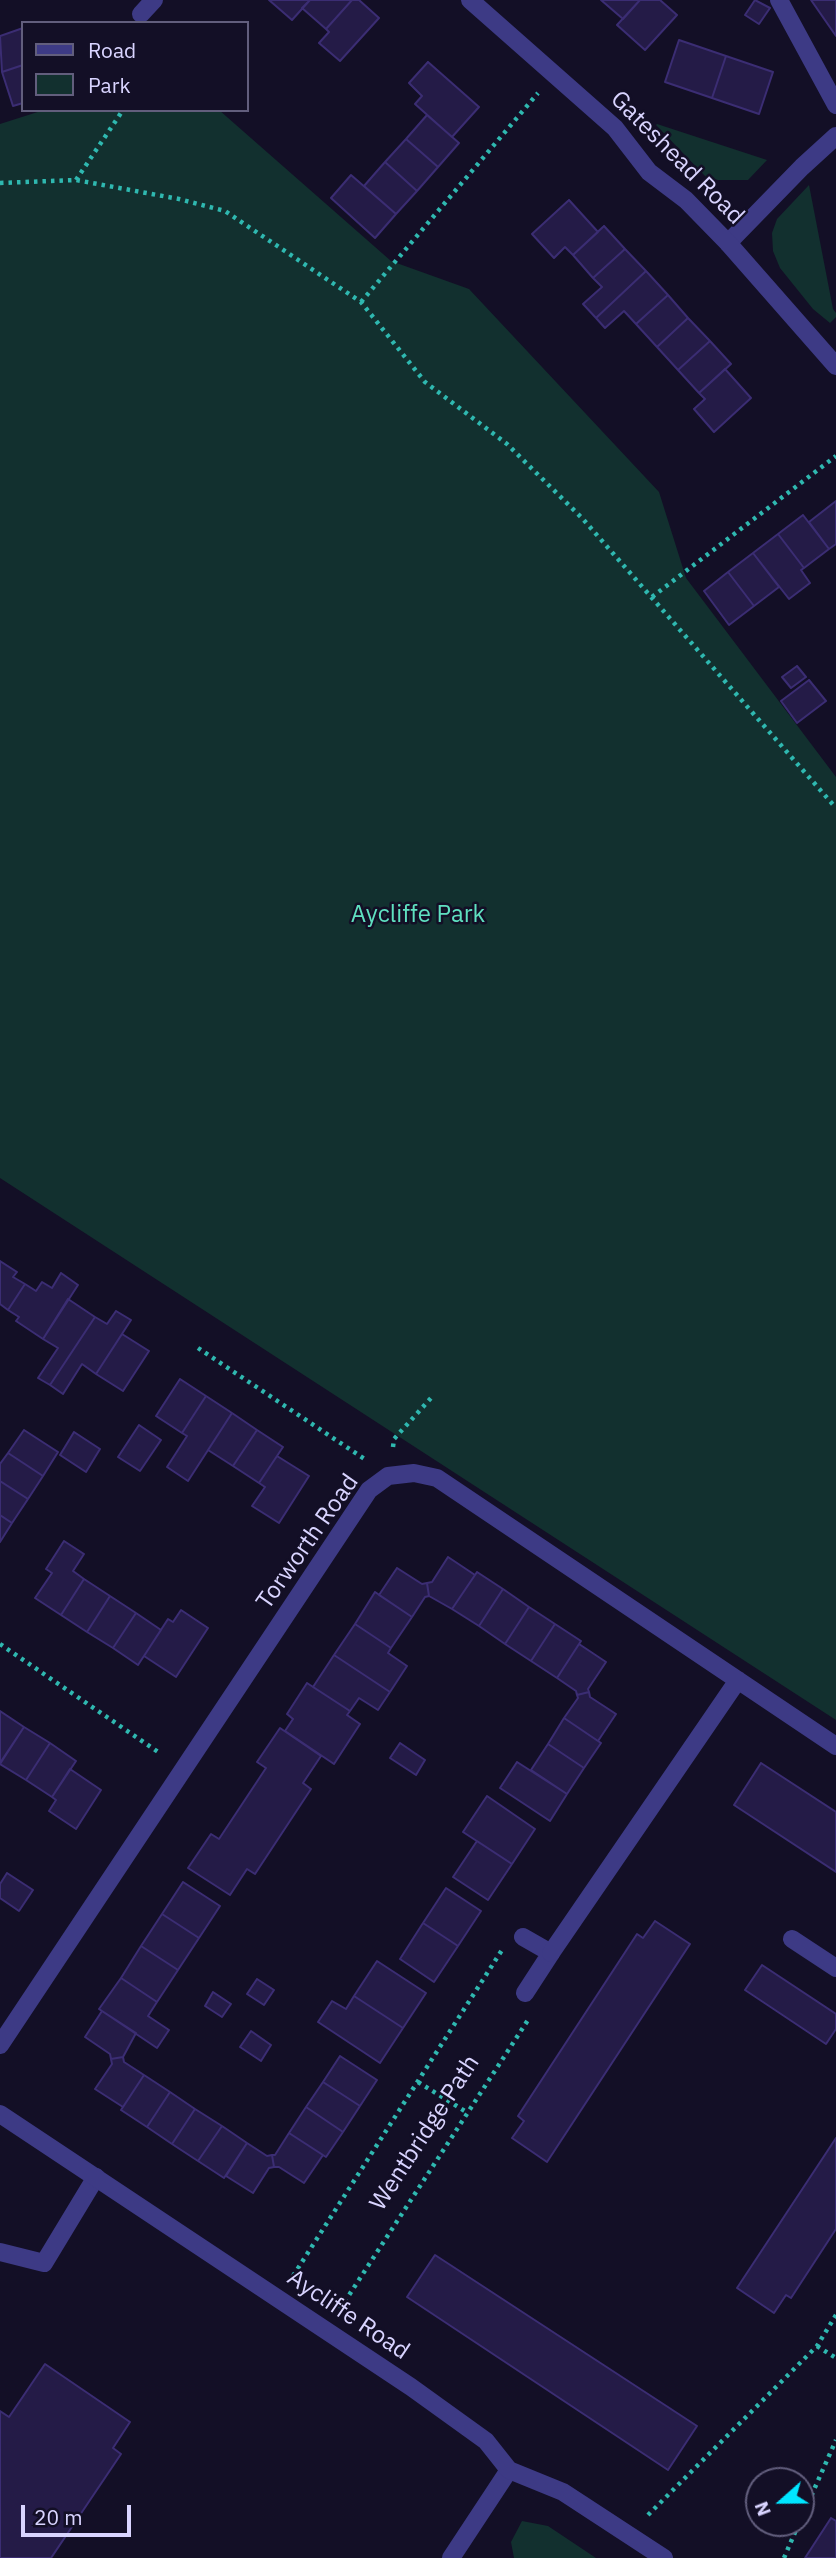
<!DOCTYPE html>
<html>
<head>
<meta charset="utf-8">
<style>
  body { margin:0 }
  #map { position:relative; width:836px; height:2558px; overflow:hidden; background:#130f26; font-family:"IBM Plex Sans",sans-serif }
  canvas { display:block }
  .legend { position:absolute; left:21px; top:21px; width:228px; height:91px; box-sizing:border-box; background:#130f26; border:2px solid #625e7d; margin:0; padding:9px 12px; list-style:none; font-size:21px; color:#d9d4ff }
  .legend li { display:flex; align-items:center; gap:14px; height:35px }
  .legend b { width:35px; border:2px solid #625e7d }
  .north { position:absolute; left:745px; top:2467px; width:70px; height:70px; box-sizing:border-box; background:#130f26; border:2px solid #625e7d; border-radius:50%; rotate:249deg; font-size:19px; font-weight:700; line-height:28px; text-align:center; color:#d9d4ff }
  .north::after { content:''; display:block; margin:auto; width:24px; height:32px; background:#00e5ff; clip-path:polygon(50% 0,100% 100%,50% 72%,0 100%) }
  .scale { position:absolute; left:21px; top:2505px; width:110px; height:32px; box-sizing:border-box; border:4px solid #d9d4ff; border-top:0; padding-left:9px; font-size:21px; line-height:24px; white-space:nowrap; color:#d9d4ff; -webkit-text-stroke:5px #130f26; paint-order:stroke }
</style>
</head>
<body>
<div id="map">
<canvas width="836" height="2558"></canvas>
<ul class="legend">
<li><b style="height:9px;background:#3d3a85"></b>Road</li>
<li><b style="height:19px;background:#12302f"></b>Park</li>
</ul>
<div class="north">N</div>
<div class="scale">20 m</div>
</div>
<script>
const context = document.querySelector('canvas').getContext('2d');
context.lineJoin = 'round';
function fillPath(path, color) { context.fillStyle = color; context.fill(path, 'evenodd'); }
const toPath = rows => new Path2D(rows.map(r => 'M' + r).join(''));
function strokePath(path, color, width, dash) { context.strokeStyle = color; context.lineWidth = width; context.lineCap = dash ? 'butt' : 'round'; context.setLineDash(dash || []); context.stroke(path); }
function drawText(font, color, halo, rows, align = 'center') {
  context.font = font + ' "IBM Plex Sans",sans-serif'; context.lineWidth = 5; context.setLineDash([]); context.textBaseline = 'middle'; context.strokeStyle = halo; context.fillStyle = color; for (const [text, x, y, turn = 0] of rows) {
    context.save(); context.translate(x, y); context.rotate((+turn || 0) * Math.PI / 180); context.textAlign = isNaN(turn) ? turn : align; if (halo) context.strokeText(text, 0, 0); context.fillText(text, 0, 0); context.restore();
  }
}
const green = toPath([
  [44,110,219,110,391,261,469,289,659,492,686,578,836,777,836,1720,0,1178,0,124],
  [657,124,767,160,748,180,718,180,706,177,656,125],
  [809,185,833,309,836,313,836,317,830,323,813,309,780,268,773,251,772,233,777,219],
  [522,2521,548,2526,596,2558,514,2558,511,2542]
]);
const building = toPath([
  [269,0,310,0,292,20,269,0],
  [310,0,352,0,326,29,302,8,310,0],
  [352,0,359,0,379,18,340,61,319,43,329,32,326,29,352,0],
  [601,0,640,0,623,19,601,0],
  [640,0,660,0,677,15,645,50,617,25,640,0],
  [755,0,770,8,759,24,745,15,755,0],
  [811,0,836,0,836,36,811,0],
  [23,28,23,65,2,72,0,36,23,28],
  [679,40,726,56,712,98,665,82,679,40],
  [726,56,773,72,759,114,712,98,726,56],
  [428,62,479,107,452,137,415,104,422,96,409,83,428,62],
  [23,65,23,103,13,106,2,72,23,65],
  [427,115,459,143,438,167,406,139,427,115],
  [406,139,438,167,417,191,385,162,406,139],
  [385,162,417,191,396,214,364,186,385,162],
  [351,175,396,214,375,238,331,198,351,175],
  [569,200,598,232,573,255,565,247,554,258,532,234,569,200],
  [604,226,625,249,593,278,573,255,604,226],
  [625,249,646,271,596,318,583,304,602,287,593,278,625,249],
  [646,271,668,295,636,324,624,311,605,328,596,318,646,271],
  [668,295,688,318,657,347,636,324,668,295],
  [688,318,710,341,678,370,657,347,688,318],
  [710,341,731,364,699,393,678,370,710,341],
  [725,369,751,398,714,432,694,409,705,399,699,393,725,369],
  [836,501,836,544,829,549,809,522,836,501],
  [803,515,829,549,804,568,778,534,803,515],
  [778,534,804,568,801,570,810,583,789,599,753,553,778,534],
  [753,553,779,587,754,606,728,572,753,553],
  [728,572,754,606,729,625,704,591,728,572],
  [797,666,806,677,791,688,782,677,797,666],
  [809,680,826,701,797,723,781,701,809,680],
  [0,1261,17,1272,13,1277,25,1284,8,1310,0,1304,0,1261],
  [61,1273,78,1285,43,1339,16,1321,19,1317,8,1310,25,1284,36,1291,42,1282,52,1288,61,1273],
  [68,1299,95,1317,50,1385,38,1378,58,1348,43,1339,68,1299],
  [116,1311,131,1320,96,1374,82,1364,63,1394,50,1385,95,1317,107,1324,116,1311],
  [122,1334,149,1351,123,1391,96,1374,122,1334],
  [180,1379,206,1396,182,1433,156,1416,180,1379],
  [206,1396,232,1413,188,1481,167,1467,187,1436,182,1433,206,1396],
  [232,1413,257,1430,233,1466,208,1450,232,1413],
  [139,1425,161,1440,140,1471,118,1457,139,1425],
  [24,1430,58,1452,43,1476,8,1453,24,1430],
  [257,1430,283,1447,259,1483,233,1466,257,1430],
  [74,1432,100,1449,86,1472,60,1455,74,1432],
  [8,1453,43,1476,28,1499,0,1481,0,1464,8,1453],
  [277,1456,309,1476,279,1523,252,1506,265,1487,259,1483,277,1456],
  [0,1481,28,1499,12,1523,0,1515,0,1481],
  [0,1515,12,1523,0,1542,0,1515],
  [64,1541,84,1554,73,1571,84,1579,61,1615,35,1598,52,1573,46,1569,64,1541],
  [448,1557,475,1575,452,1609,429,1596,427,1583,432,1582,448,1557],
  [397,1568,422,1584,427,1583,429,1596,425,1597,412,1617,379,1595,397,1568],
  [477,1572,503,1589,479,1626,452,1609,477,1572],
  [84,1579,110,1596,87,1632,61,1615,84,1579],
  [503,1589,529,1607,505,1644,479,1626,503,1589],
  [375,1592,412,1617,391,1648,355,1624,375,1592],
  [110,1596,136,1613,113,1648,87,1632,110,1596],
  [529,1607,555,1624,531,1661,505,1644,529,1607],
  [181,1610,208,1628,176,1677,144,1656,168,1619,173,1622,181,1610],
  [136,1613,161,1630,138,1665,113,1648,136,1613],
  [355,1624,391,1648,388,1653,407,1666,390,1692,334,1655,355,1624],
  [555,1624,581,1641,557,1678,531,1661,555,1624],
  [579,1644,606,1662,588,1689,589,1692,577,1695,576,1691,557,1678,579,1644],
  [334,1655,390,1692,378,1710,359,1698,350,1711,313,1687,334,1655],
  [307,1683,350,1711,347,1715,360,1724,334,1764,285,1731,293,1719,287,1714,307,1683],
  [589,1692,590,1697,616,1714,598,1741,564,1718,578,1698,577,1695,589,1692],
  [0,1711,24,1727,0,1763,0,1711],
  [564,1718,601,1743,584,1768,548,1744,564,1718],
  [24,1727,50,1743,26,1780,0,1764,24,1727],
  [280,1728,321,1756,303,1783,311,1789,255,1874,247,1869,230,1895,188,1868,211,1834,219,1839,266,1768,257,1762,280,1728],
  [50,1743,76,1761,52,1797,26,1780,50,1743],
  [400,1743,425,1760,416,1775,390,1758,400,1743],
  [548,1744,584,1768,567,1794,531,1770,548,1744],
  [517,1762,567,1794,550,1821,500,1788,517,1762],
  [761,1763,836,1812,836,1872,734,1805,761,1763],
  [70,1769,101,1790,76,1829,49,1811,56,1800,52,1797,70,1769],
  [487,1796,535,1829,512,1864,463,1832,487,1796],
  [477,1841,512,1864,488,1900,453,1877,477,1841],
  [7,1873,33,1890,19,1911,0,1898,0,1884,7,1873],
  [183,1882,220,1906,199,1938,162,1914,183,1882],
  [446,1888,481,1911,458,1946,423,1923,446,1888],
  [162,1914,199,1938,178,1970,141,1946,162,1914],
  [655,1921,690,1944,547,2162,512,2138,524,2121,518,2116,637,1934,643,1938,655,1921],
  [423,1923,458,1946,434,1982,400,1959,423,1923],
  [141,1946,178,1970,157,2002,121,1978,141,1946],
  [377,1961,426,1993,403,2028,354,1996,377,1961],
  [762,1965,836,2014,836,2029,826,2044,745,1990,762,1965],
  [121,1978,157,2002,148,2016,169,2030,157,2048,99,2009,121,1978],
  [257,1979,274,1990,264,2005,247,1994,257,1979],
  [213,1992,231,2004,222,2017,205,2006,213,1992],
  [354,1996,403,2028,380,2063,318,2022,332,2001,346,2009,354,1996],
  [102,2011,136,2033,123,2057,111,2059,110,2054,85,2037,102,2011],
  [251,2031,271,2045,261,2061,240,2047,251,2031],
  [340,2056,377,2080,360,2106,323,2082,340,2056],
  [123,2057,124,2062,144,2075,123,2107,95,2089,112,2064,111,2059,123,2057],
  [144,2075,170,2092,147,2127,121,2110,144,2075],
  [323,2082,360,2106,343,2132,306,2107,323,2082],
  [170,2092,195,2109,172,2144,147,2127,170,2092],
  [306,2107,343,2132,326,2157,289,2133,306,2107],
  [195,2109,222,2126,198,2161,172,2144,195,2109],
  [222,2126,247,2143,224,2178,198,2161,222,2126],
  [289,2133,323,2155,304,2183,279,2167,274,2167,272,2155,275,2155,289,2133],
  [836,2138,836,2229,791,2298,786,2295,774,2313,737,2288,836,2138],
  [247,2143,267,2156,272,2155,274,2167,269,2168,253,2193,226,2176,247,2143],
  [435,2255,697,2426,668,2470,407,2297,435,2255],
  [45,2364,130,2422,113,2448,121,2454,51,2558,0,2558,0,2411,9,2417,45,2364],
  [831,2518,836,2521,836,2558,805,2558,831,2518]
]);
const path = toPath([
  [76,180,123,110],
  [0,183,76,180,179,199,225,211,361,302,425,382,507,444,582,518,836,808],
  [361,302,538,93],
  [652,597,836,456],
  [198,1348,366,1460],
  [393,1447,394,1439,431,1398],
  [0,1644,161,1754],
  [418,2082,468,2113],
  [293,2276,502,1950],
  [340,2309,528,2020],
  [817,2346,836,2358],
  [648,2515,817,2346,836,2315],
  [801,2519,836,2440],
  [784,2558,799,2523]
]);
const service = toPath([
  [779,0,836,105],
  [523,1937,551,1953,525,1993],
  [792,1939,836,1968],
  [0,2252,44,2263,96,2177]
]);
const minor = toPath([
  [141,14,154,0],
  [728,243,802,167,836,136],
  [551,1953,738,1680],
  [0,2045,369,1490,388,1476,414,1473,437,1478,836,1746],
  [451,2558,509,2470]
]);
const tertiary = toPath([
  [470,0,615,128,649,172,686,200,728,243,836,366],
  [0,2114,411,2387,486,2441,509,2470,563,2492,664,2558]
]);
const streetNames = [
  ["Gateshead Road",677,158,45],
  ["Torworth Road",308,1542,-55],
  ["Wentbridge Path",425,2133,-57],
  ["Aycliffe Road",348,2315,34]
];
const parkNames = [
  ["Aycliffe Park",418,915]
];
fillPath(green, '#12302f');
fillPath(building, '#241b47');
strokePath(building, '#3b2d73', 2);
strokePath(path, '#2fb8b0', 4.5, [3.5, 5]);
strokePath(service, '#3d3a85', 18);
strokePath(minor, '#3d3a85', 18);
strokePath(tertiary, '#3d3a85', 18);
drawText('24px', '#d9d4ff', '#130f26', streetNames);
drawText('24px', '#5fe0c0', '#130f26', parkNames);
</script>
</body>
</html>
